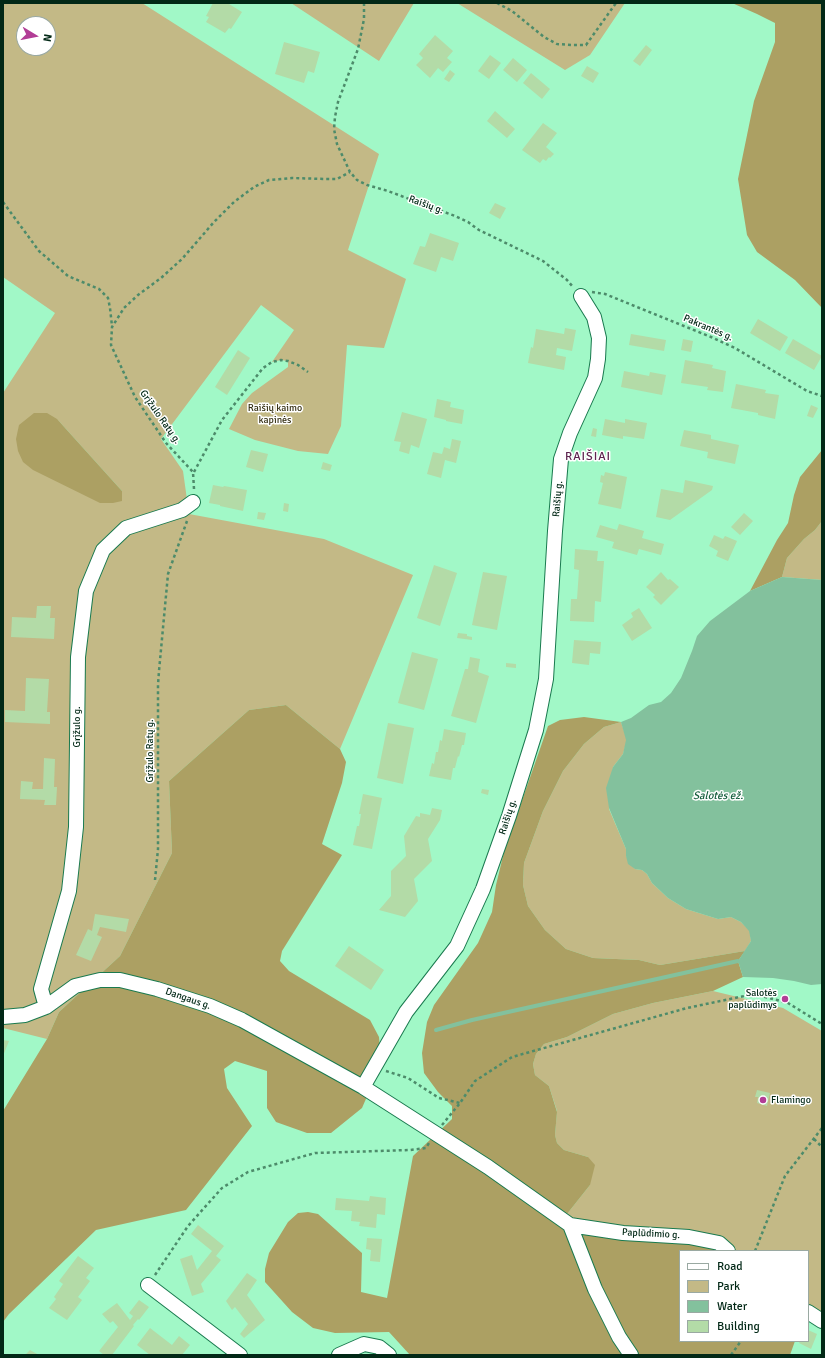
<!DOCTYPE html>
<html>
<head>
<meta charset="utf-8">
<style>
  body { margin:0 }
  #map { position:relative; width:825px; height:1358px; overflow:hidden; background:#a1f8c7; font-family:Signika,sans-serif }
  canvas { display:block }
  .frame { position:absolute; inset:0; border:4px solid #022816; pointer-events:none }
  .legend { position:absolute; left:679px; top:1250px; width:130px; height:92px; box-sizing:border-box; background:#fff; border:1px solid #9aa9a2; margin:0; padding:5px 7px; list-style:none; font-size:12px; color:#022816 }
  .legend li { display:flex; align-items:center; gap:8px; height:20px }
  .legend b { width:20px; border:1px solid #9aa9a2 }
  .north { position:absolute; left:16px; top:16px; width:40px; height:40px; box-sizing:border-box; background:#fff; border:1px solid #9aa9a2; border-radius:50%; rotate:100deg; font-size:11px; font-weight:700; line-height:16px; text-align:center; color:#022816 }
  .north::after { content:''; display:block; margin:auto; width:14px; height:18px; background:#b23d96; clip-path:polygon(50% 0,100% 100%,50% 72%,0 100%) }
</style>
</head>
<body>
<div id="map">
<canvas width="825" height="1358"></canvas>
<div class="frame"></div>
<ul class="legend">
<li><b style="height:5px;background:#fff"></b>Road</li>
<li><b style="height:11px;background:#c3b986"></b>Park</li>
<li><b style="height:11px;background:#83c19d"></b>Water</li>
<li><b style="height:11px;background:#b3dba7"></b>Building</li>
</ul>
<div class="north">N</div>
</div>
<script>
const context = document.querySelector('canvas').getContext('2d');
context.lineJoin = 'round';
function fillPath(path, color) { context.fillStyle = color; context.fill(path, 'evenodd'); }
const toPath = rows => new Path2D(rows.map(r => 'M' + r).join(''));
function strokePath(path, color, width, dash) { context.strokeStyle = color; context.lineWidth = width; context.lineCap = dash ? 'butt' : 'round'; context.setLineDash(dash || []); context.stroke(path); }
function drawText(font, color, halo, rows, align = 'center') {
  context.font = font + ' Signika,sans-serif'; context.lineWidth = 3; context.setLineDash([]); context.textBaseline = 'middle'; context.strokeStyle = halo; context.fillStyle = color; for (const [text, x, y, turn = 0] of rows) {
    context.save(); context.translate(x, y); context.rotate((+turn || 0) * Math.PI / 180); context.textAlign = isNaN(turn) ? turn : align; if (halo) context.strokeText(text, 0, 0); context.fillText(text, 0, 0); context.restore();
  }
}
const green = toPath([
  [3,3,142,3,379,154,348,250,406,279,384,348,347,345,341,426,328,454,298,451,255,440,229,429,242,404,252,393,288,367,288,361,281,360,272,362,294,330,261,305,161,439,183,471,189,514,324,539,413,575,340,749,286,705,249,710,169,781,172,853,120,956,59,1012,47,1039,3,1028,3,393,55,313,3,277],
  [24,24,48,24,48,48,24,48],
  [57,419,122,491,122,501],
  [291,3,414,3,379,61],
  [457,3,625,3,590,55,565,70],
  [822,521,822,580,782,577,787,558,804,539,815,530],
  [621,722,627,740,623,754,613,767,609,809,626,849,626,856,635,869,642,870,647,874,652,883,668,898,686,909,718,919,731,917,741,922,750,931,751,941,745,951,660,965,639,960,593,958,566,949,545,930,528,906,523,885,524,863,543,811,563,771,584,744,604,727],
  [713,991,783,1008,822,1031,822,1327,808,1321,808,1251,717,1251,715,1249,589,1235,570,1231,566,1227,567,1214,590,1185,588,1157,564,1150,557,1143,555,1135,557,1111,549,1086,535,1075,533,1064,536,1054,544,1044,567,1037,613,1014,653,1003]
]);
const forest = toPath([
  [732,3,822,3,822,308,795,280,757,252,747,235,738,179,754,101,775,42,775,23,757,14],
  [34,413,47,413,57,419,122,491,122,501,113,503,100,503,33,470,23,462,18,451,16,439,19,425],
  [822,450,822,521,815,530,804,539,787,558,782,577,750,591,777,540,788,523,794,495,800,477],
  [286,705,340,749,346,762,342,783,322,844,342,855,282,951,280,961,289,971,370,1020,379,1037,381,1064,362,1108,331,1133,307,1133,276,1122,267,1108,267,1071,235,1061,224,1069,227,1088,252,1126,186,1210,96,1230,9,1314,3,1322,3,1111,47,1039,59,1012,120,956,172,853,169,781,249,710],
  [584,717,621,722,604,727,584,744,563,771,543,811,524,863,523,885,528,906,545,930,566,949,593,958,639,960,660,965,745,951,738,961,743,977,713,991,653,1003,613,1014,567,1037,544,1044,536,1054,533,1064,535,1075,549,1086,557,1112,555,1135,557,1143,564,1150,588,1157,595,1165,590,1185,567,1214,566,1227,570,1231,589,1235,625,1240,705,1245,715,1249,717,1251,680,1251,680,1341,795,1341,790,1355,410,1355,389,1332,335,1333,313,1328,292,1312,265,1282,265,1269,269,1253,288,1222,298,1213,308,1212,318,1214,362,1253,361,1292,387,1298,413,1156,452,1119,452,1106,438,1092,424,1073,422,1053,427,1022,434,1005,478,943,492,912,496,885,504,852,548,726,560,720]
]);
const water = toPath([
  [782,577,822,580,822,984,811,985,794,981,773,978,743,977,738,961,751,941,749,931,741,922,731,917,718,919,686,909,668,898,652,883,647,874,642,870,635,869,628,864,626,856,626,849,609,808,606,788,613,767,623,754,626,740,621,722,631,718,649,705,661,702,671,693,681,678,692,651,697,636,710,621,750,591]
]);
const stream = toPath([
  [436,1030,472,1020,738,961]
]);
const building = toPath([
  [213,3,229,3,229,4,242,12,231,29,229,28,225,33,206,22,209,17,206,16],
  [435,35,453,51,447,58,452,62,443,72,438,68,430,78,416,65,423,58,419,54],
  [284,42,320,52,314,73,308,71,304,83,275,74],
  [646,45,652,50,640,66,633,61],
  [490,55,501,63,489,79,478,71],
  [513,58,527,70,517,82,503,70],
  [587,66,599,73,593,83,581,76],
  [450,70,455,74,449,82,444,79],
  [531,73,550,89,542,99,523,83],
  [495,111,515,129,507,138,487,121],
  [543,123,557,133,546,147,554,154,550,158,549,157,546,161,543,159,540,163,522,150],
  [495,203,506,208,500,219,489,213],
  [430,233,459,243,453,261,441,257,436,272,413,264,420,246,425,247],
  [758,319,788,337,780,351,750,333],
  [565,328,576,330,572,351,557,348,556,355,566,357,564,370,528,363,531,347,533,348,536,329,564,334],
  [631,334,666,340,664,351,629,345],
  [683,339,693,341,691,352,681,350],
  [793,339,822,356,814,370,785,353],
  [238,350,250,358,227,395,215,387],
  [685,360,713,365,712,368,726,371,723,392,707,390,708,387,681,383],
  [624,371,649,376,650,372,666,375,662,395,621,387],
  [736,384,766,390,765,393,779,395,775,419,758,415,758,413,731,408],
  [437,399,451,402,450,407,464,410,462,424,446,421,446,420,434,417],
  [811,405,818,408,813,418,807,416],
  [402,412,427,419,419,448,411,445,409,454,399,451,401,442,394,441],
  [605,419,625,423,625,419,647,423,644,439,623,436,623,439,602,435],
  [593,428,597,429,596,437,591,436],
  [684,430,711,435,711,439,739,445,735,464,707,458,708,452,680,446],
  [452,439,461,441,456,463,445,460,441,478,427,474,433,452,442,454,444,447,450,449],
  [251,450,268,454,263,472,246,467],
  [323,462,332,465,330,471,321,469],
  [605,472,627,477,621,509,598,504,603,483,600,482,601,475,604,476],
  [685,480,713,486,712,490,670,520,656,517,661,489,683,493],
  [213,485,223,487,224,486,247,490,243,511,220,506,220,505,209,503],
  [284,503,289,504,288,512,283,511],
  [258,512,266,513,264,520,257,519],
  [744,513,753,521,740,535,731,527],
  [619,524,644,531,642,538,664,544,661,555,639,549,637,555,612,548,614,542,596,537,600,525,617,530],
  [714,535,723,539,725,536,737,541,728,561,716,556,718,551,709,546],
  [575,549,598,551,597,561,604,561,601,602,595,601,594,622,570,621,571,599,577,599,579,570,574,569],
  [434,565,457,573,440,626,417,618],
  [483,572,507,576,497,630,472,625],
  [661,572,668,580,670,579,679,587,661,605,653,597,655,595,646,587],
  [37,606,51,606,50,618,55,618,54,639,11,637,12,617,36,618],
  [639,608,652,628,632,641,622,625,633,617,631,613],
  [458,633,467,634,467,636,472,637,472,640,457,638],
  [574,640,601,642,600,654,590,653,589,665,572,663],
  [412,652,438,659,424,710,398,703],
  [470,657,480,659,478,672,489,676,476,723,451,716,465,669,468,669],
  [506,663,516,664,516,668,506,667],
  [26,678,49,679,47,712,50,712,50,724,5,722,5,710,25,711],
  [388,723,414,728,403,784,377,778],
  [444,729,466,733,464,745,462,745,459,757,458,756,455,768,453,768,451,780,429,776,432,763,434,764,436,752,438,752,440,740,442,741],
  [44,758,55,759,54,787,57,787,56,805,44,805,45,800,20,799,21,781,33,782,32,789,43,789],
  [482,789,489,790,488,795,481,793],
  [363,794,382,798,372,849,353,845,357,826,359,826,361,814,359,814],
  [432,808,442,810,440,820,428,839,432,861,414,879,418,901,405,917,379,910,391,896,391,871,406,856,404,836,416,816,420,817,420,813,430,815],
  [95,914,129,919,126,932,100,927,97,935,102,937,91,961,76,955,88,929,92,931],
  [349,946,384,970,371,990,335,966],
  [3,1040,9,1041,3,1056],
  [757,1090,770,1093,767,1106,757,1103,758,1097,755,1097],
  [370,1196,386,1198,385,1215,377,1214,376,1228,359,1226,360,1222,351,1221,352,1211,335,1210,336,1198,369,1201],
  [198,1225,224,1246,216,1256,221,1260,201,1284,204,1292,192,1296,180,1259,192,1255,197,1270,212,1251,191,1234],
  [367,1238,382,1239,380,1262,370,1261,371,1250,366,1249],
  [78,1256,94,1268,86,1278,90,1281,78,1297,82,1300,67,1320,49,1308,56,1299,54,1297,63,1284,59,1281],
  [247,1273,257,1280,247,1295,265,1320,244,1338,240,1334,248,1324,235,1307,232,1310,226,1301],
  [139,1300,149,1307,139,1320,138,1319,133,1325,134,1326,112,1355,104,1355,99,1351,118,1327,113,1321,110,1323,102,1314,117,1303,130,1320,133,1316,129,1313],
  [150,1328,172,1345,179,1336,190,1345,182,1355,163,1355,161,1354,160,1355,150,1355,137,1345],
  [808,1330,817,1334,811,1349,799,1343,800,1341,808,1341],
  [30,1350,39,1355,25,1355]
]);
const path = toPath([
  [364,3,364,19,358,49,338,102,335,117,334,129,337,144,350,172,357,180,367,185,388,191,455,216,468,222,479,230,543,261,567,280,573,287],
  [497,3,512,11,544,37,557,44,571,45,586,45,616,3],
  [3,202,39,251,68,276,99,289,108,298,110,308,112,326],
  [592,292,605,294,711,337,735,348,807,391,822,396],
  [194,472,222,420,263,368,272,362,281,360,288,361,298,365,308,372],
  [194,489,193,472,166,443,135,397,111,345,112,327,124,308,138,295,161,278,182,259,214,222,234,202,254,187,269,180,292,178,326,179,337,179,350,172],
  [155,880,158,849,158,685,159,671,168,574,187,521],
  [386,1071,408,1078,439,1098,460,1103],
  [442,1125,460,1103,475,1081,512,1057,687,1008,754,994,788,1003,822,1024],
  [814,1139,822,1147],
  [755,1251,785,1176,822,1128],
  [155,1275,188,1226,222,1188,248,1172,315,1153,410,1150,426,1148,429,1143],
  [731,1355,741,1341]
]);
const minor = toPath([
  [46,1007,41,989,69,891,76,827,78,657,86,591,103,550,126,528,182,510,193,502],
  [3,1017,25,1015,46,1007,75,986,100,980,120,980,157,989,210,1006,242,1020,363,1087,488,1167,570,1225,595,1289,619,1337,631,1355],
  [363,1087,406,1012,457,946,483,889,509,816,536,730,546,679,555,531,561,459,570,433,595,378,598,359,599,338,594,317,581,296],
  [570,1225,623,1233,689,1237,719,1243,728,1251],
  [148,1285,240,1355],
  [808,1312,822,1321],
  [339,1355,364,1344,379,1347,389,1355]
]);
const markers = [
  [785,999,4,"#b23d96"],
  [763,1100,4,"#b23d96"]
];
const streetNames = [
  ["Raišių g.",426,205,20],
  ["Pakrantės g.",708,328,23],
  ["Grįžulo Ratų g.",160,417,55],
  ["Raišių g.",558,499,-85],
  ["Grįžulo g.",77,727,-90],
  ["Grįžulo Ratų g.",150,751,-90],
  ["Raišių g.",508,817,-72],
  ["Dangaus g.",188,999,19],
  ["Paplūdimio g.",651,1234,3]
];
const parkNames = [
  ["Raišių kaimo",275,408],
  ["kapinės",275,420]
];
const poiNames = [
  ["Salotės",777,993],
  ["paplūdimys",777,1005],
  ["Flamingo",771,1100,"left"]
];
const waterNames = [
  ["Salotės ež.",718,796]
];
const quarterNames = [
  ["RAIŠIAI",588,457]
];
fillPath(green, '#c3b986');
fillPath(forest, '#aca063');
fillPath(water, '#83c19d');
strokePath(stream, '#83c19d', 4);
fillPath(building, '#b3dba7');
strokePath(minor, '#1a7a4f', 16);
strokePath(path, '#4d8b6a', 2.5, [3, 3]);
strokePath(minor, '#fff', 14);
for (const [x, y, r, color] of markers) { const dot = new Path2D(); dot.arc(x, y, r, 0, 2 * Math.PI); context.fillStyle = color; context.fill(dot); strokePath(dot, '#fff', 1.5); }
drawText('10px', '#022816', '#fff', streetNames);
drawText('10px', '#352f13', '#fff', parkNames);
drawText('10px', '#022816', '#fff', poiNames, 'right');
drawText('italic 11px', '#145d3c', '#fff', waterNames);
context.letterSpacing = '1px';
drawText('12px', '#5d244f', '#fff', quarterNames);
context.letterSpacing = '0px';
</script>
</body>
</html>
